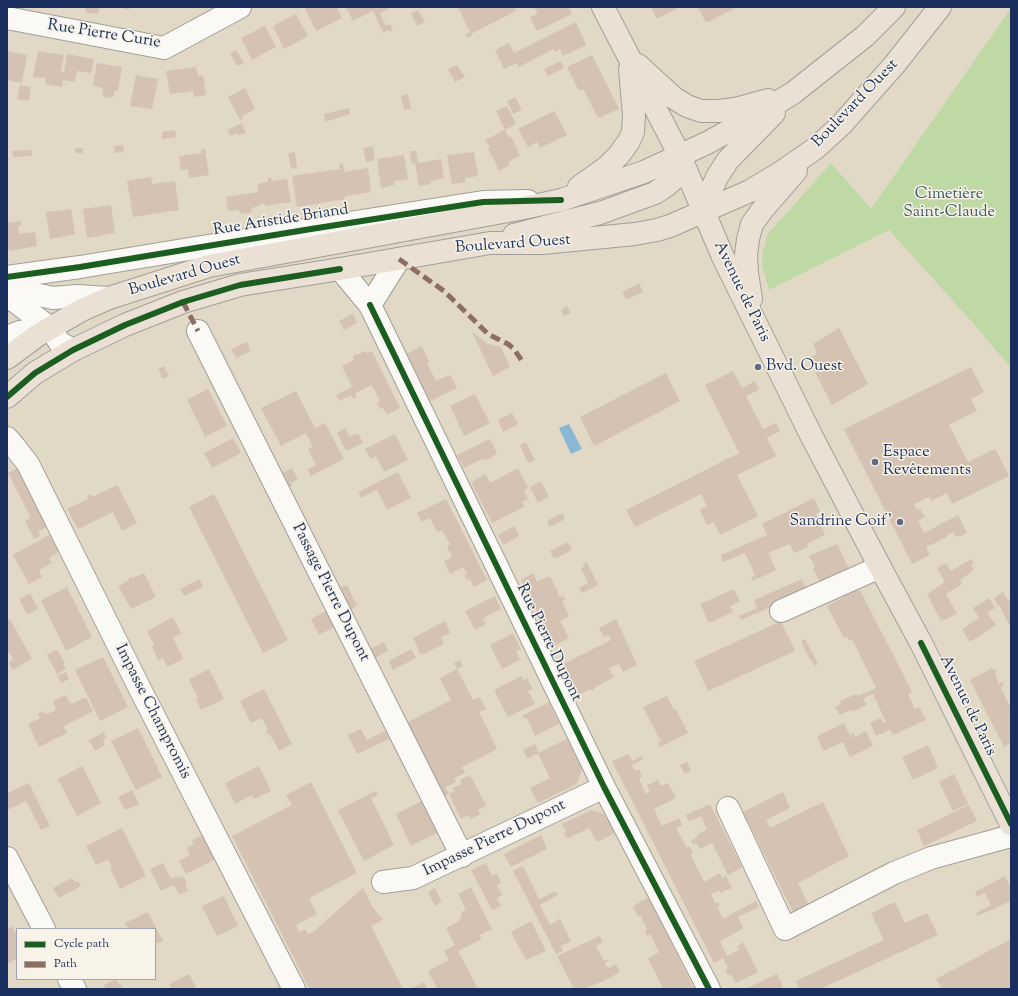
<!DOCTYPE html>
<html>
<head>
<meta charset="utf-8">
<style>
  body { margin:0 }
  #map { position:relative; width:1018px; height:996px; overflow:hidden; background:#e1d9c6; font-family:"Sorts Mill Goudy",serif }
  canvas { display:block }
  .frame { position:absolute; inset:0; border:8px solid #1b2f5e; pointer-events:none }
  .legend { position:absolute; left:16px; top:928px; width:140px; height:52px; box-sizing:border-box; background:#f7f3e8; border:1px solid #9fa5b1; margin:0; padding:5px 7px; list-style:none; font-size:12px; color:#1b2f5e }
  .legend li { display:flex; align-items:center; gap:8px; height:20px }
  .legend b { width:20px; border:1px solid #9fa5b1 }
</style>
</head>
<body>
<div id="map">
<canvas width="1018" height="996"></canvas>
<div class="frame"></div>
<ul class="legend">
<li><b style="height:5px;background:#1b5e20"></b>Cycle path</li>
<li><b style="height:5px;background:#8d6e63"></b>Path</li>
</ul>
</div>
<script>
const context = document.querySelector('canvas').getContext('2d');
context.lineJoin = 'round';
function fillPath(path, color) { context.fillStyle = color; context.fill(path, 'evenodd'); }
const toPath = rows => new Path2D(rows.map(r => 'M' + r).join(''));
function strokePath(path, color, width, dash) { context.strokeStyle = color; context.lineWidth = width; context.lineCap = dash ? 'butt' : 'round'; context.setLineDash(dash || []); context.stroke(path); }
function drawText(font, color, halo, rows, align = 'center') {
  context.font = font + ' "Sorts Mill Goudy",serif'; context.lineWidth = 3; context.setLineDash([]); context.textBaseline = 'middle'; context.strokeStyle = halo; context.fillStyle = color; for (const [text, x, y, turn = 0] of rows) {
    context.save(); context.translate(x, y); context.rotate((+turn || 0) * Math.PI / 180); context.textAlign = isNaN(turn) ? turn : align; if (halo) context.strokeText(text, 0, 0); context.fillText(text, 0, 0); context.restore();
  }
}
const green = toPath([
  [1011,8,1011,368,973,323,889,230,769,290,762,266,763,252,767,235,831,163,871,209]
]);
const water = toPath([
  [569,424,582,449,571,454,559,428]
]);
const building = toPath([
  [86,7,99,7,98,14,85,12],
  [119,7,129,7,129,10],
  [304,7,337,7,342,18,316,31],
  [346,7,392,7,380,13,386,26,390,24,393,30,390,32,388,30,383,33,373,11,353,21],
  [458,7,514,7,516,11,471,34,472,36,467,38,465,35,470,32],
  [534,7,568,7,572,14,537,31,530,17,538,14],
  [651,7,680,7,657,19],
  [698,7,734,7,735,8,706,23],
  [418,10,425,22,417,26,411,13],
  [296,14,308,36,284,49,273,26],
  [576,22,586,45,563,56,560,49,555,52,554,49,519,67,517,63,504,69,495,50,509,43,514,53],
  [265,26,276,47,252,60,241,38],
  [236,50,244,63,237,66,230,53],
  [7,51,27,55,22,83,7,80],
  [38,51,64,55,61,72,64,72,67,54,94,59,91,73,77,71,75,82,63,80,62,87,45,84,46,78,33,77],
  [592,55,619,109,598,118,583,89,579,91,567,67],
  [561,61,564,68,548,76,544,69],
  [97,63,122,67,118,91,115,90,114,96,111,98,104,97,102,94,103,88,93,86],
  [457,65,465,77,455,82,448,69],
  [196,67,198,76,203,75,206,95,194,97,193,91,170,94,166,71],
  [136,75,158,79,152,109,130,106],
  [20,85,31,87,29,101,17,99],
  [245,88,255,109,242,116,243,119,240,120,228,97],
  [408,94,411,109,404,110,401,96],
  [515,97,522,110,513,114,507,101],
  [507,106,516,124,505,130,496,111],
  [349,108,350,114,325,122,324,114],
  [554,111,567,135,540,148,537,142,528,147,518,129],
  [242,123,246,133,238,135,237,133,230,136,227,130],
  [175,130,176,137,162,139,162,132],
  [505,130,509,138,511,136,520,156,508,162,510,165,499,171,488,148,490,147,485,140],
  [123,145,124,152,115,153,114,146],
  [373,146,375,160,366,162,363,148],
  [75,148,83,148,83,153,75,153],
  [201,149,205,149,209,175,189,178,188,169,181,170,179,156,202,153],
  [31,150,32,156,13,157,12,151],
  [410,151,416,151,418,163,441,159,444,178,430,181,431,184,419,186,415,163,412,164],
  [295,152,297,168,291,169,288,153],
  [474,152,478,176,465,178,465,182,452,184,447,155],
  [404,155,408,179,394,181,394,185,381,188,377,159],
  [343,163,344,172,368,168,371,192,345,196,345,199,297,207,292,176,340,169,339,164],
  [151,177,152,184,175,181,179,210,133,217,127,181],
  [268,178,271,178,271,181,287,179,291,202,265,206,265,204,260,204,260,206,251,208,252,212,240,214,239,210,228,211,226,197,258,192,257,184,268,182],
  [111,205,115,233,87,238,83,209],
  [71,209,75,234,50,239,46,212],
  [21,221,21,225,18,226,19,234,35,232,37,246,9,251,7,237,7,223],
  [639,283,643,292,626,300,622,292],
  [567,306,571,313,564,316,561,310],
  [353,314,357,323,344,330,339,321],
  [839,328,868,384,832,405,808,358,817,354,813,344],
  [472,332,488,344,501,347,510,367,493,376],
  [247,342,251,351,236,358,231,349],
  [422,346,429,362,427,363,436,381,450,375,457,388,430,401,406,354],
  [366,351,367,353,372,351,400,408,387,415,383,408,380,409,377,403,380,401,372,385,355,393,357,397,353,399,351,395,339,401,336,395,352,387,342,366,354,360,353,356],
  [164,366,169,376,163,379,158,369],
  [971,367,984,392,971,399,977,411,949,425,968,462,995,449,1009,476,952,504,947,493,931,501,929,497,914,504,917,510,920,508,925,517,918,521,924,533,958,515,967,533,959,537,954,535,953,532,946,536,947,537,929,546,928,545,926,546,930,555,912,564,844,429],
  [733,371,742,388,755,381,759,390,746,396,763,429,776,423,780,431,767,438,776,456,737,475,758,516,720,535,714,522,707,525,700,510,707,506,701,494,635,527,626,510,739,453,705,385],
  [666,373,680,401,594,446,580,417],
  [208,389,227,426,205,437,187,400],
  [296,391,315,428,325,423,344,459,311,476,308,469,316,465,308,449,313,447,306,433,281,446,261,408],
  [475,394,490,423,464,436,450,406],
  [512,413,518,424,503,432,498,420],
  [345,428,350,437,358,433,363,443,346,451,337,433],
  [395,434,408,460,384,472,376,456,371,459,365,449],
  [233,438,241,453,212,468,204,453],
  [490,439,497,454,485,461,484,458,464,468,457,455],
  [526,442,535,460,528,463,520,445],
  [21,466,51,524,38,532,40,536,34,539,25,521,31,518,8,473],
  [292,468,298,479,291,483,292,486,287,488,281,474],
  [518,468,528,488,524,490,528,499,522,502,524,507,492,523,471,482,486,474,490,483],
  [398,472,411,498,387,510,377,490,361,498,358,492],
  [541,481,549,497,538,503,530,487],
  [117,485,137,523,122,531,113,512,78,529,67,509,88,499,87,496,90,494,92,497],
  [214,494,288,640,263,653,189,507],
  [814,498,820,511,816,514,825,535,807,544,808,547,794,553,790,544,768,553,776,570,753,581,751,577,755,575,745,553,723,562,721,555,767,535,762,524],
  [446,499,487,580,474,587,470,579,467,580,464,575,467,574,463,567,450,574,444,561,452,557,447,546,450,544,442,530,437,532,430,518,422,522,417,513],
  [562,513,565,519,550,527,547,521],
  [514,526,519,536,503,545,498,535],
  [51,534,60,551,49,558,52,563,39,570,42,577,29,584,13,555],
  [568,542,572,550,554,559,550,551],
  [837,544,850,571,821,585,813,568,815,566,809,556],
  [971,559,974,563,971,565,974,570,960,580,962,584,946,594,957,614,941,621,927,594,945,582,937,568,946,563,951,571],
  [587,562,598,585,582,593,579,588,588,583,581,568,584,567,583,564],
  [144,573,156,597,131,609,118,586,129,580,129,578,132,577,132,578],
  [533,573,537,582,550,576,560,597,564,596,565,600,562,601,569,616,560,621,569,638,554,646,521,580],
  [200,579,203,587,184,596,180,589],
  [802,579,807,591,741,620,739,616,757,608,754,600],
  [347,585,357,606,349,610,338,589],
  [67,587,92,637,66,651,41,600],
  [734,589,740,602,730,606,733,612,709,623,700,604],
  [855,589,857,591,860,590,906,680,912,692,908,694,915,709,919,707,926,720,893,735,890,730,876,736,870,723,880,718,883,723,886,722,873,694,863,698,867,705,852,712,851,710,840,715,835,707,841,704,840,701,856,694,858,696,876,688,852,639,848,640,847,637,844,638,827,606,844,597,843,595],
  [1003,592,1008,600,1011,598,1011,628,999,605,998,606,994,598],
  [30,593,38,609,27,614,19,599],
  [495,596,501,609,483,618,486,624,475,630,465,611],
  [989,598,995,608,987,613,996,625,970,642,962,629,979,618,973,608],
  [328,610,336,626,319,635,311,619],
  [173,617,181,633,173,638,183,659,167,667,163,658,158,660,152,647,154,645,147,631],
  [10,619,32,659,12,670,9,663,13,659,10,653,7,652,7,620],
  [616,619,637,665,623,672,619,664,609,668,614,677,594,688,594,690,592,691,590,689,579,695,563,664,611,640,608,635,604,637,599,628],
  [445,621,450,633,441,637,444,644,421,655,413,638],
  [781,621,795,651,708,691,694,661],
  [513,633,521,649,516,651,520,660,502,669,490,645],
  [805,639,818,664,815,666,808,656,801,641],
  [384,642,388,651,373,659,369,650],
  [411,649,416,658,393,670,389,661],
  [57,650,65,663,63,664,66,669,57,674,47,655],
  [103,657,128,707,100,721,75,670],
  [460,660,463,666,457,669,454,663],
  [992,668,993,670,996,669,997,671,995,673,999,684,1002,682,1004,685,1001,687,1009,705,1011,704,1011,742,1004,747,970,680],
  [209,669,224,699,201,710,196,699,198,698,189,679],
  [457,669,473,700,480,697,486,709,479,712,497,749,462,767,465,773,454,778,456,782,445,787,449,794,455,791,453,788,461,784,460,780,470,775,486,806,478,810,480,814,471,819,468,815,461,819,449,794,443,797,406,723,451,700,440,678],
  [66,672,69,679,61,683,58,676],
  [521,676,523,680,527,678,533,689,528,691,535,704,508,717,494,690],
  [264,689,292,744,279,751,270,734,268,735,266,731,268,730,262,718,251,723,240,701],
  [66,695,70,703,71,702,72,704,86,697,93,711,64,726,67,733,39,747,28,724,40,718,38,714,43,711,44,714,46,713,47,714,56,710,53,701],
  [667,696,674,710,676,709,688,733,660,747,658,743,661,742,643,707],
  [549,702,559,724,535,736,527,718,524,719,522,716],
  [844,723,851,738,852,738,850,735,853,733,855,737,866,731,873,746,850,757,843,742,823,751,817,736],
  [138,728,162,777,136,790,111,741],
  [361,729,367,740,385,731,389,739,357,754,348,735],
  [104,732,106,738,103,740,105,745,95,751,89,740],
  [567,739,582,769,577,784,538,803,530,788,550,778,538,753],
  [535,744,539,753,527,759,523,750],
  [928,745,938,768,913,780,902,757],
  [629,754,632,761,642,756,643,759,632,765,635,771,639,769,642,777,639,779,646,794,650,792,647,785,658,780,661,786,668,783,676,798,654,809,662,826,679,818,682,825,676,828,687,848,690,846,693,853,690,854,704,882,720,873,722,878,726,876,732,888,720,893,719,890,711,894,715,903,718,902,720,905,717,907,723,919,728,917,728,916,756,901,759,907,738,917,743,929,720,941,727,956,739,950,737,947,743,942,758,972,736,983,731,974,728,976,725,970,728,968,723,958,714,963,612,761],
  [687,762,691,771,685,774,680,765],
  [82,766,101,803,77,816,58,779],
  [259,766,271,791,254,799,252,795,235,804,225,783],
  [954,774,968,804,953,811,939,782],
  [311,782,357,873,309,898,317,914,296,925,299,932,305,929,308,934,313,932,363,888,372,906,379,916,380,915,383,920,371,926,403,989,307,989,309,988,232,836,292,805,286,795],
  [29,783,50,826,41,830,26,801,7,810,7,793],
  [132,790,139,804,125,810,118,797],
  [376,791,378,795,371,798,394,845,364,861,338,810],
  [783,792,790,808,766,820,770,828,823,802,849,856,798,883,809,906,794,914,743,812],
  [422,801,437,833,411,846,396,814],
  [710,804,742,867,728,875,712,843,700,849,696,843,693,845,691,841,697,837,697,835,707,829,701,816,689,821,686,815],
  [969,805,977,821,924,846,917,830],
  [592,810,606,815,615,833,597,842,589,828,569,838,568,836,566,838,564,833,566,832,562,824],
  [122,828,146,876,120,889,110,868,112,867,108,860,96,865,86,846],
  [207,833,222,856,186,874,179,861,190,855,187,848,194,844,192,840],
  [541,835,547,849,511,867,504,854],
  [163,863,171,879,177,876,178,878,183,876,187,884,185,885,188,891,179,895,174,885,161,891,150,869],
  [486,863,492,876,497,873,501,883,497,885,502,895,497,898,501,906,492,910,471,870],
  [523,866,539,899,555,891,558,895,540,905,550,925,560,919,571,941,561,946,563,951,556,954,513,871],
  [1005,876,1011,889,1011,901,977,916,976,913,991,905,985,893,977,897,975,892],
  [72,878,75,882,78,881,81,886,59,898,53,888],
  [471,887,492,929,479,935,482,939,458,951,478,989,437,989,428,971,449,960,444,951,455,945,446,928,459,921,462,912,466,910,458,894],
  [435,888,442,902,435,906,428,892],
  [224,896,238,926,217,936,202,906],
  [648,898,654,908,694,989,660,989,663,988,648,958,659,952,650,934,647,936,645,931,647,929,640,915,638,916,633,906],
  [895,902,905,923,927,913,938,935,820,989,800,989,796,981,884,940,871,913],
  [148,912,163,941,155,944,155,929,128,929,125,923],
  [531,921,546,951,526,960,511,932],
  [12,926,17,935,17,959,7,964,7,929],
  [600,936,603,942,596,946,604,961,608,959,609,961,605,963,608,968,616,964,620,972,606,980,583,989,574,989,557,956],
  [1011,939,1011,989,942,989,936,979],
  [189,974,197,989,172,989,169,984],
  [777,974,783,987,778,989,745,989],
  [116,979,119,984,120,983,123,989,106,989,104,985],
  [424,982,427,989,410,989]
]);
const minor = toPath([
  [7,18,164,48,240,7],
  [340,269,370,305,399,259],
  [7,277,80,267,311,229,483,202,528,201],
  [7,288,53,298,77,296,109,298],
  [7,297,16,302,50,328,60,343,73,350],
  [370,305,604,787,709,989],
  [198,331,462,856],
  [7,337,20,332,50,328],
  [7,438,14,446,28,464,140,689,294,989],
  [781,611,880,567],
  [728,808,785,929,894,873,931,858,1011,836],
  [7,858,44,929],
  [383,882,413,878,604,787],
  [69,979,75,989]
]);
const major = toPath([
  [603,7,680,156,723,257,812,437,880,567,921,643,1011,824],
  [638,65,674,98,687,106,701,111,719,111,735,109,768,100],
  [579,187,607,167,619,155,629,141,633,132,634,115,630,69],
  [704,212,709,195,717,177,728,160,774,113],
  [514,235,600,213,655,193,667,185,674,179,679,169,680,156],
  [751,299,747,273,746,255,748,239,752,224,763,209,796,171],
  [7,358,38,335,82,310,109,298,209,266,519,209,561,200,644,172,707,143,752,118,793,93,865,36,894,7],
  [7,397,35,373,73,350,125,325,183,302,240,285,340,269,490,243,542,243,635,234,657,230,670,226,750,191,780,173,816,148,842,124,895,64,940,7]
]);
const quiet = toPath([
  [399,259,444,291,488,334,508,344,514,349,522,361],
  [183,302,198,331]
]);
const cycleway = toPath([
  [7,277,80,267,311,229,483,202,561,200],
  [370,305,604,787,709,989],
  [7,397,35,373,73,350,125,325,183,302,240,285,340,269],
  [921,643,1011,824]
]);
const markers = [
  [758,367,4,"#606a82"],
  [875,462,4,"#606a82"],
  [900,522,4,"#606a82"]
];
const streetNames = [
  ["Rue Pierre Curie",104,35,9],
  ["Boulevard Ouest",856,104,-46],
  ["Rue Aristide Briand",281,221,-9],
  ["Boulevard Ouest",513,245,-4],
  ["Boulevard Ouest",185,276,-16],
  ["Avenue de Paris",741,292,64],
  ["Passage Pierre Dupont",330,593,63],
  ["Rue Pierre Dupont",548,643,64],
  ["Avenue de Paris",967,706,64],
  ["Impasse Champromis",152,712,63],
  ["Impasse Pierre Dupont",495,839,-26]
];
const parkNames = [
  ["Cimetière",949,195],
  ["Saint-Claude",949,213]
];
const poiNames = [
  ["Bvd. Ouest",766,367],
  ["Espace",883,453],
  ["Revêtements",883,471],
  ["Sandrine Coif'",892,522,"right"]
];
fillPath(green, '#bfd9a5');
fillPath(water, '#8ab7d4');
fillPath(building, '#d4c2b2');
strokePath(minor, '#a19f9a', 24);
strokePath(major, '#a19f9a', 24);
strokePath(minor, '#faf9f6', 22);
strokePath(major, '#eae1d4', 22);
strokePath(quiet, '#8d6e63', 5, [10, 5]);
strokePath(cycleway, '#1b5e20', 6);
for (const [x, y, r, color] of markers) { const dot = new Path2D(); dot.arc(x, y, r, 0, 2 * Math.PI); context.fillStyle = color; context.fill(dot); strokePath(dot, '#f7f3e8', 1.5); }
drawText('16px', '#1b2f5e', '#f7f3e8', streetNames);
drawText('16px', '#3d5a69', '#f7f3e8', parkNames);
drawText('16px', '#1b2f5e', '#f7f3e8', poiNames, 'left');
</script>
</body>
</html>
